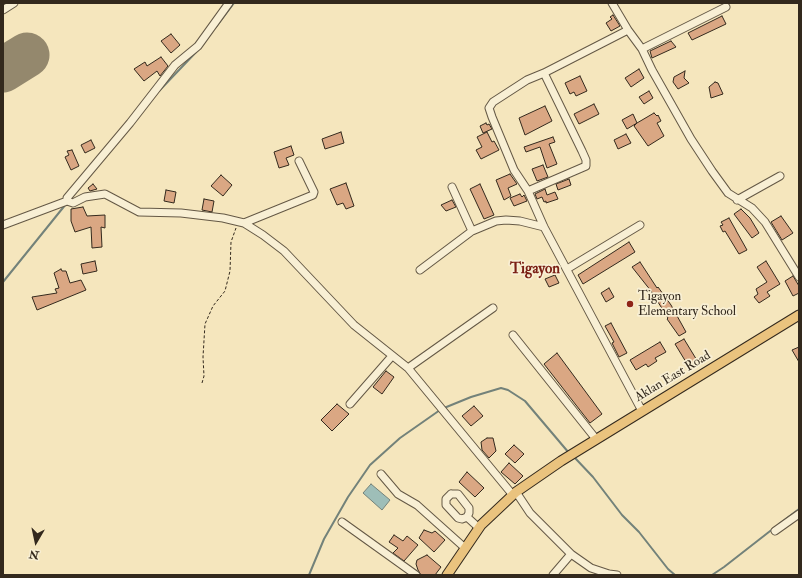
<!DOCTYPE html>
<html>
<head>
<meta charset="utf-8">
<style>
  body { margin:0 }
  #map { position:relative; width:802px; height:578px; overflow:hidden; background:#f5e6bd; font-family:"IM FELL Double Pica",serif }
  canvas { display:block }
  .frame { position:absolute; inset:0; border:4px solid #33291d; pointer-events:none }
  .north { position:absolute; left:16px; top:522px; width:40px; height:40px; -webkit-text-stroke:3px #f8efd4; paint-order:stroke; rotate:189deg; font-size:11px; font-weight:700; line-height:16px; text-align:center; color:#33291d }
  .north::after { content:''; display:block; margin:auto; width:14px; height:18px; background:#33291d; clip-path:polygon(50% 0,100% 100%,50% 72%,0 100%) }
</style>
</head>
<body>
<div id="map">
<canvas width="802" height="578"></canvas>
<div class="frame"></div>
<div class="north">N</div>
</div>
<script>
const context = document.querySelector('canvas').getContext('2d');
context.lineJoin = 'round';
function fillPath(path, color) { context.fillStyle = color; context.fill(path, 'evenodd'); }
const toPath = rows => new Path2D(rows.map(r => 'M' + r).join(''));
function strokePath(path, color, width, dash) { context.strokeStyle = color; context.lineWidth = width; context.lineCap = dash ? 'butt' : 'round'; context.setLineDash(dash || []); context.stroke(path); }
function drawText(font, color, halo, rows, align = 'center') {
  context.font = font + ' "IM FELL Double Pica",serif'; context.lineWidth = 3.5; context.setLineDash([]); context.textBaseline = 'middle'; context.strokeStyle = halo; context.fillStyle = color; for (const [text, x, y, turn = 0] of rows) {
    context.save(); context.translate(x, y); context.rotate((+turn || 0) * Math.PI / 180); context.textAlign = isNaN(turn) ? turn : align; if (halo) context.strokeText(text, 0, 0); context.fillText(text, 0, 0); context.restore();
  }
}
const water = toPath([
  [371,484,390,500,382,510,363,493,371,484]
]);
const stream = toPath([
  [216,27,234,3],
  [159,91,200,48],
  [3,282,66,204],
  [444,408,471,397,501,388,508,390,525,401,569,453],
  [575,458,593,477,622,515,639,532,668,569,675,575],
  [779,524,799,509],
  [309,575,324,539,348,497,370,465,400,438,440,410],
  [712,575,724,567,774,528]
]);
const runway = toPath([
  [3,70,27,55]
]);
const building = toPath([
  [613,15,620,26,611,31,606,23,612,19,610,17,613,15],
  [722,16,726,24,692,40,688,33,722,16],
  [171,34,180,45,171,53,161,41,171,34],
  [671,41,676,47,652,58,650,51,671,41],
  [161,57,168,66,160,76,157,71,144,81,134,69,145,62,147,66,161,57],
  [639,69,644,78,631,87,625,78,639,69],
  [685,71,684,78,689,83,678,89,673,82,674,77,685,71],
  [580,76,587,91,576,96,574,92,570,94,565,83,580,76],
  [715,82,718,83,723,94,711,98,709,87,715,82],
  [649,91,653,98,644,104,639,97,649,91],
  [594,104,599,114,579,124,574,114,594,104],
  [545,106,552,121,525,135,519,118,545,106],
  [654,113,657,116,658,115,661,121,657,123,664,136,648,146,634,126,637,123,627,129,622,120,633,114,637,123,654,113],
  [486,123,487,125,489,124,492,129,483,133,480,126,486,123],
  [341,132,344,143,325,149,322,139,341,132],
  [487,132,492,142,494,141,499,150,481,159,476,150,482,147,477,137,487,132],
  [626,134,631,143,618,149,614,140,626,134],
  [553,137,555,142,549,144,557,164,547,168,540,147,526,152,524,147,553,137],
  [91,140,95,148,85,153,81,145,91,140],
  [291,146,294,155,286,158,289,165,279,168,274,152,291,146],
  [72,150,79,166,71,170,65,157,69,155,67,151,72,150],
  [543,165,548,177,537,181,532,169,543,165],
  [510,174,517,184,508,188,511,196,504,200,496,180,510,174],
  [221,175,232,185,223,196,211,186,221,175],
  [569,179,571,185,558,190,556,184,569,179],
  [346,183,354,206,346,209,343,203,337,205,330,189,346,183],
  [93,184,97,189,90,191,88,188,93,184],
  [480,184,494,215,484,219,470,189,480,184],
  [545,189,547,195,555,192,558,199,546,203,546,201,544,202,542,197,537,199,535,194,545,189],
  [166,190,176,192,174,203,164,201,166,190],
  [520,194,522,197,524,195,527,201,514,206,510,198,520,194],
  [204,199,214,201,212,212,202,210,204,199],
  [452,200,456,207,446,211,441,205,452,200],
  [83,207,87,216,105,215,105,228,101,227,102,247,92,248,91,227,75,232,71,221,71,209,83,207],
  [741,209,750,218,759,233,752,238,734,214,741,209],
  [781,216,793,233,782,240,771,222,781,216],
  [729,218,747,250,739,254,725,231,723,232,720,226,723,225,721,222,729,218],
  [629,242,635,252,583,284,578,275,629,242],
  [95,261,97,271,83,274,81,264,95,261],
  [766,261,780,284,767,292,770,296,759,303,754,297,758,294,756,289,767,282,757,267,766,261],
  [640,262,657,288,658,287,671,305,686,332,679,336,667,319,668,318,651,291,632,267,640,262],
  [61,269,62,271,66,271,70,283,81,280,86,290,37,310,32,297,57,293,55,289,59,288,54,273,61,269],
  [555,275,559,283,549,287,545,279,555,275],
  [793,276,799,286,799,293,793,296,785,281,793,276],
  [609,288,614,297,606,302,601,293,609,288],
  [611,323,627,353,619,357,612,343,614,342,605,326,611,323],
  [684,339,698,362,689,367,675,344,684,339],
  [660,342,666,352,655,358,657,361,648,367,646,364,636,370,630,360,660,342],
  [799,347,799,362,792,350,799,347],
  [557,353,602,414,590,423,544,364,557,353],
  [386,371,394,377,382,394,373,387,386,371],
  [337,404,349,414,332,431,321,420,337,404],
  [474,406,483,416,471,426,462,416,474,406],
  [487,438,493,438,496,451,489,458,482,450,481,442,487,438],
  [514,445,524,454,515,463,505,454,514,445],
  [509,463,523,476,515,484,501,472,509,463],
  [467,472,484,488,475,497,459,482,467,472],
  [424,530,432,533,435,531,445,540,434,552,419,538,424,530],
  [394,535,403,541,407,536,418,545,404,561,393,553,398,548,389,542,394,535],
  [427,555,441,567,435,575,421,575,418,570,416,564,417,560,427,555]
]);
const path = toPath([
  [202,383,204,376,203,357,205,324,213,306,225,291,230,271,231,242,236,228]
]);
const minor = toPath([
  [229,3,198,46,175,65,130,123,67,198,67,201,73,203,85,197,105,194,139,212,181,213,223,218,244,223,263,235,284,251,354,325,408,368,512,494],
  [612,3,628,30,642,49,652,70,691,139,712,171,728,193,752,208,765,222,799,277],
  [3,10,14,3],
  [628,30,544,73,527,80,493,102,489,108,492,117,514,170,528,191,544,227,642,411],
  [642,49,726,7],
  [452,187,472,231,496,221,506,220,520,221,544,227],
  [528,191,586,166,586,160,582,151,544,73],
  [737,200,780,176],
  [244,223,313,195,314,192,299,161],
  [3,225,67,201],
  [567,269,640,225],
  [420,270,472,231],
  [513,335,596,439],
  [408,368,493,308],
  [350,404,392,356],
  [381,474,398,494,417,505,465,548],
  [516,492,530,513,571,554,591,568,609,574,617,575],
  [451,494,458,494,469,508,469,513,467,517,462,519,458,518,446,505,446,499,451,494],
  [467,517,479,528],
  [342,522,416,575],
  [775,531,799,514],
  [553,575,571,554]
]);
const major = toPath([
  [447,575,481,525,516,492,561,461,799,315]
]);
const markers = [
  [630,304,4,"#8f2418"]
];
const poiNames = [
  ["Tigayon",638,297],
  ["Elementary School",638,312]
];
const streetNames = [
  ["Aklan East Road",673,377,-31]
];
const quarterNames = [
  ["Tigayon",535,270]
];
fillPath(water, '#9ebeb8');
strokePath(water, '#73827a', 1);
strokePath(stream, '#73827a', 2);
strokePath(runway, '#94886d', 45);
fillPath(building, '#daa783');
strokePath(building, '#33291d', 1);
strokePath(minor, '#645845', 9);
strokePath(major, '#33291d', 11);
strokePath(path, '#33291d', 1, [3, 2]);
strokePath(minor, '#f8efd4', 7);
strokePath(major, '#eac37e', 9);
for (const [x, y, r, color] of markers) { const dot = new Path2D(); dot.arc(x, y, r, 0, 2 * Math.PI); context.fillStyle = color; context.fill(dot); strokePath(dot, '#f8efd4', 1.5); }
drawText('13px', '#33291d', '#f8efd4', poiNames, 'left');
drawText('13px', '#33291d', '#f8efd4', streetNames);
drawText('bold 15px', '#7a1f14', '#f8efd4', quarterNames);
</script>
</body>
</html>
